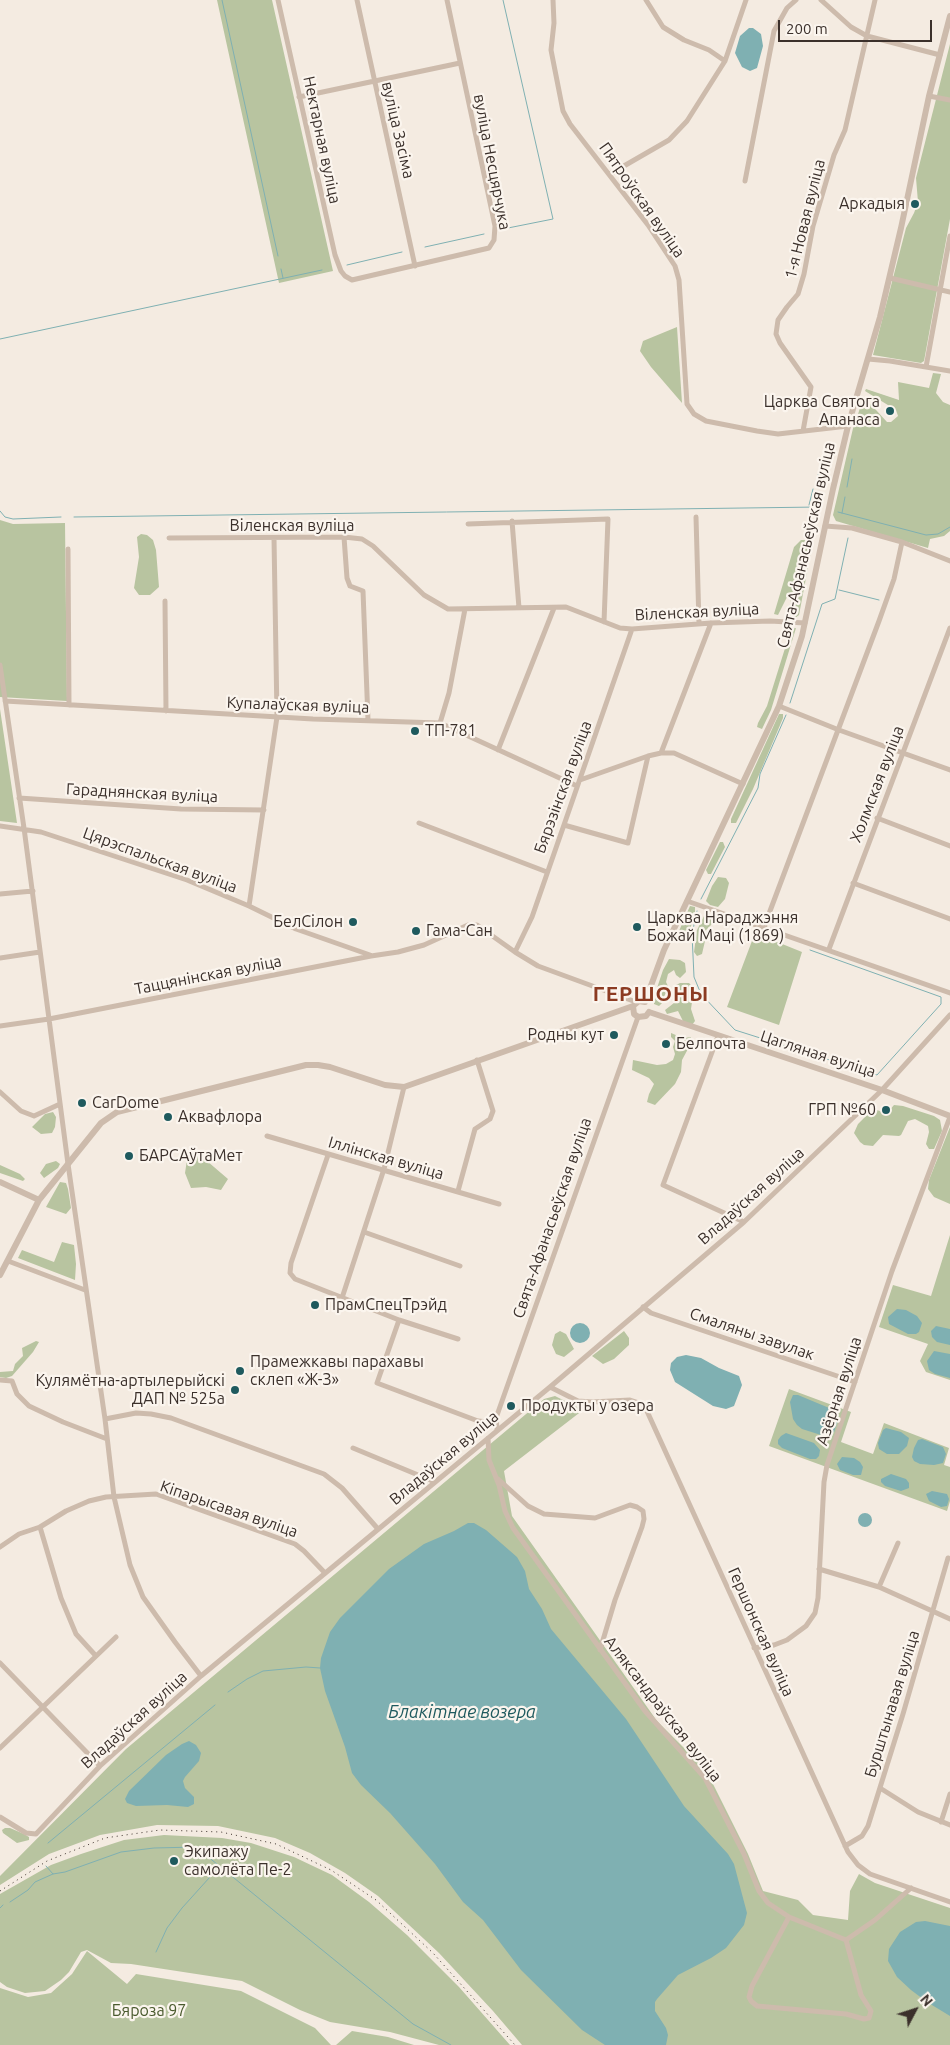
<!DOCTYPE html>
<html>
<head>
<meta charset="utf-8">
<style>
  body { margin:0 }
  #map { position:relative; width:950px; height:2045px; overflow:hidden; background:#f4ebe1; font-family:Ubuntu,sans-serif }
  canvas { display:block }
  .north { position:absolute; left:890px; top:1985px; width:50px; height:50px; -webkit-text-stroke:4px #fbf5ee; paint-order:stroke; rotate:50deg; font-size:14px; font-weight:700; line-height:20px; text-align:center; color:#3b302b }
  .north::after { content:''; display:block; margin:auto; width:18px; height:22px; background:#3b302b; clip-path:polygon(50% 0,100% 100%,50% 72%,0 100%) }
  .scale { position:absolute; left:778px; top:20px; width:154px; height:22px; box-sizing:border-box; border:2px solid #3b302b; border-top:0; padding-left:6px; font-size:15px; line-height:18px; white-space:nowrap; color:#3b302b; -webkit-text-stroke:4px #fbf5ee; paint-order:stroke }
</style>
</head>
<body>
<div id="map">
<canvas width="950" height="2045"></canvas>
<div class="north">N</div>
<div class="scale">200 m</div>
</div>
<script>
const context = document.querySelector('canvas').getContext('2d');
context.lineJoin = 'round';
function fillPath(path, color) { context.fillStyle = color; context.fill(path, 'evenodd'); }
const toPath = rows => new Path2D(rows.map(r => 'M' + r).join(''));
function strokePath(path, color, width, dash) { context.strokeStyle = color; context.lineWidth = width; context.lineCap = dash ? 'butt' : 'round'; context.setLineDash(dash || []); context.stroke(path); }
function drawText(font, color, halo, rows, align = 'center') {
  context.font = font + ' Ubuntu,sans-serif'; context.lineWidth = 4.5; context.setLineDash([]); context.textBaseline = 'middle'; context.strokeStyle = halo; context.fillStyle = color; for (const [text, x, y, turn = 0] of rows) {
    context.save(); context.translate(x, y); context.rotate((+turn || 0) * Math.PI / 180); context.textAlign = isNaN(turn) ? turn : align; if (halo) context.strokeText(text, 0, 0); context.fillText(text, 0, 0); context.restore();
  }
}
const green = toPath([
  [217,0,272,0,333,271,279,283],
  [950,44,950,219,924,361,921,363,873,355,906,228,914,213,918,202,916,178],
  [677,327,682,403,651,367,640,351,643,341],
  [933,373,941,374,936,393,943,402,950,405,950,531,944,536,930,539,928,548,836,521,833,515,854,424,861,426,855,424,863,398,866,399,887,422,891,422,898,416,896,410,865,391,866,389,899,400,898,382,929,388],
  [0,520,13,524,65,523,67,701,0,697],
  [141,534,147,535,153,540,156,550,159,587,150,595,139,595,134,588,139,557,137,537],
  [801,540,809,540,811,542,812,546,799,615,794,619,788,614,791,602,788,595,778,615,774,614,794,547],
  [796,628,771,710,762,729,757,727,758,723,767,706,791,629],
  [0,709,17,823,0,821],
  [779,714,783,714,783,718,753,789,736,823,731,823,731,819],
  [720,842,723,842,725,847,711,874,708,874,706,870],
  [718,877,726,878,729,883,725,899,718,907,710,905,706,901,712,886],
  [690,906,695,907,695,912,688,937,683,938,679,937,679,931],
  [708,913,713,915,712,924,705,931,705,941,702,954,697,956,694,952,697,930,704,916],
  [755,933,802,952,779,1025,727,1007],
  [669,959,680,960,685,963,686,972,680,978,676,975,674,970,668,974,666,982,669,988,663,998,662,1003,659,1006,654,1004,654,997,663,970],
  [680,983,689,983,696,990,696,997,692,1002,691,1009,695,1021,692,1025,684,1023,678,1011,667,1014,665,1010,674,1003,676,995,674,992,674,986],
  [671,1033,683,1038,691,1037,689,1047,682,1060,681,1072,675,1084,655,1105,647,1102,649,1094,654,1084,649,1078,632,1070,633,1060,657,1065,666,1064,673,1060,675,1054,673,1047,675,1041,671,1037],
  [894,1105,903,1106,934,1116,940,1120,942,1131,934,1149,929,1149,926,1144,929,1132,928,1126,915,1119,908,1121,901,1135,899,1136,883,1135,873,1146,864,1145,860,1142,854,1133,858,1124,873,1109,887,1113],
  [53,1112,56,1117,55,1127,52,1133,41,1134,32,1127,45,1114],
  [950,1127,950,1204,934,1197,928,1189,929,1180],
  [200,1155,228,1179,221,1190,206,1187,191,1188,185,1173,187,1160],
  [56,1161,60,1164,58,1168,44,1178,40,1173,46,1164],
  [0,1165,20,1174,25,1179,23,1181,0,1173],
  [60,1182,66,1183,68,1189,71,1208,66,1214,46,1207],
  [950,1235,950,1380,926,1372,920,1361,928,1344,879,1327,893,1285,931,1296],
  [62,1242,74,1245,76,1264,75,1280,18,1258,22,1250,54,1262],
  [560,1331,566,1334,574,1349,564,1357,556,1354,552,1345,555,1334],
  [624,1331,629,1338,629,1345,614,1359,603,1364,592,1356],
  [36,1341,39,1342,33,1352,12,1376,6,1378,0,1377,0,1372,13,1371,15,1364,23,1356,22,1348],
  [789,1389,851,1412,841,1442,873,1454,884,1423,949,1448,944,1465,950,1467,950,1501,947,1511,769,1446],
  [555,1396,583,1410,504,1471,512,1516,657,1721,706,1770,748,1854,763,1891,798,1900,813,1915,848,1920,850,1891,859,1874,875,1883,950,1908,950,2045,522,2045,493,2011,439,1953,378,1896,345,1873,310,1853,275,1838,218,1826,157,1825,100,1835,49,1854,0,1885,0,1876,126,1749,544,1399],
  [5,1828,10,1828,24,1834,29,1837,29,1840,17,1843,3,1833,2,1830],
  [164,1835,222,1838,251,1843,294,1857,332,1875,369,1902,407,1935,459,1987,510,2045,439,2045,390,2032,330,2022,300,2010,242,1981,131,1964,111,1963,87,1950,81,1952,69,1972,61,1980,45,1991,25,1993,7,1987,0,1982,0,1894,51,1865,81,1854,124,1840],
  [87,1951,127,1984,136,1974,241,1991,315,2028,331,2045,0,2045,0,1988,28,1997,51,1993,72,1974],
  [352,2031,388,2037,414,2045,336,2045]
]);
const water = toPath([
  [749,28,753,28,761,34,763,46,757,68,750,71,742,67,735,53,740,36],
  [897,1309,906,1310,917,1316,922,1323,919,1332,916,1334,908,1334,889,1324,888,1317],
  '570 1333a10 10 0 1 1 20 0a10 10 0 1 1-20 0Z',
  [936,1326,950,1329,950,1345,937,1342,932,1337,931,1331],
  [934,1351,950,1354,950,1378,935,1374,929,1370,927,1361],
  [686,1355,701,1358,719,1368,739,1376,742,1385,734,1406,726,1409,713,1406,675,1382,670,1370,671,1363,677,1357],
  [793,1395,798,1395,834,1410,838,1420,834,1432,828,1435,821,1435,802,1429,797,1425,793,1419,790,1402],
  [886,1428,901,1432,909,1438,907,1446,899,1454,887,1454,879,1449,878,1443,883,1430],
  [786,1433,814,1443,820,1450,819,1456,816,1459,810,1459,782,1448,778,1444,778,1440,781,1436],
  [922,1439,943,1447,946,1454,943,1463,934,1465,920,1464,914,1461,912,1457,914,1448,918,1440],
  [842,1457,854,1458,860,1462,863,1467,861,1475,853,1475,840,1470,837,1464],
  [891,1474,906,1479,909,1483,909,1488,901,1491,885,1486,881,1482,881,1479],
  [932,1491,947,1494,949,1499,947,1506,941,1507,929,1501,926,1494],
  '858 1520a7 7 0 1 1 14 0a7 7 0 1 1-14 0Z',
  [468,1523,474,1523,486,1530,517,1557,525,1571,529,1589,542,1609,551,1629,626,1719,684,1806,728,1854,734,1864,747,1913,744,1925,726,1948,711,1958,678,1975,657,1999,655,2002,655,2011,666,2028,668,2035,666,2045,605,2045,582,2030,521,1970,483,1920,463,1902,435,1864,390,1813,361,1785,352,1773,345,1747,325,1691,320,1668,321,1658,330,1632,340,1618,389,1569,424,1544,454,1531],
  [189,1741,196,1745,201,1753,199,1761,185,1777,183,1781,185,1788,194,1797,194,1804,188,1807,167,1805,136,1806,127,1803,125,1799,129,1791,166,1755,182,1744],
  [925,1921,950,1926,950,2016,927,2002,911,1990,897,1977,888,1961,889,1949,900,1932,916,1922]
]);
const stream = toPath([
  [222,0,278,256],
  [503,0,553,219,503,229],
  [425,247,484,234],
  [347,265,402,252],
  [281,269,283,278],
  [0,339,322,270],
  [817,479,827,445],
  [847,487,852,459],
  [809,505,813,489],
  [0,511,5,517,13,519,61,517],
  [838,512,926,535,938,534,950,527],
  [842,513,845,497],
  [74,517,819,507],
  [839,590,879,600],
  [790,703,822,604,835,599,848,538],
  [701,899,758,788,760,774,786,715],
  [697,911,692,934,694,977,701,994,735,1030,877,1075,941,1004,941,997,810,950],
  [228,1692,247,1679,263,1671,306,1667,320,1668],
  [48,1843,215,1705],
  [46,1866,53,1874,65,1872,121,1852,154,1848,196,1847,413,2024,451,2045],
  [10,1902,28,1890,35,1882,53,1874],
  [0,1908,3,1905],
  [156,1952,167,1928,182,1908,219,1867]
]);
const minor = toPath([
  [278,0,335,255,341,271,345,276,352,280,489,248,494,240,495,226,447,0],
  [357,0,415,266],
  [553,0,554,23,551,50,563,111,570,124,648,225,675,266,679,280,687,404,694,414,706,421,757,431,778,434,848,426],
  [646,0,663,27,684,40,709,50,725,61],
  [821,0,851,27,867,36,940,55],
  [929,96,950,100],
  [299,97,460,63],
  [610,174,669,140,687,121,725,61,746,0],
  [745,181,774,31,787,8,796,0],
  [890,278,950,292],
  [868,359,890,361,950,371],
  [926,367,950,236],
  [803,431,811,387,780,343,776,334,778,320,787,307,798,294,804,274,813,226,834,155,845,130,875,0],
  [696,517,699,624],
  [512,521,519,608],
  [468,524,608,519,604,622],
  [825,526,852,528,902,542,950,561],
  [344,537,347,578,350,586,363,591,368,720],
  [169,538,344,537,362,539,373,546,424,595,448,609,566,607,620,628,632,629,711,623,770,621,805,623],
  [68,549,69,705],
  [165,601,166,711],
  [0,665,24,828,68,1164,105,1419,114,1497,130,1565,143,1597,175,1642,201,1676],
  [5,701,313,719,440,723,577,786],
  [779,706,839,730,950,770],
  [440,723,449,693,465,609],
  [498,750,554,608],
  [661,753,711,623],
  [580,780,648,756,661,753,674,753,743,784],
  [19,798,181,809,264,810],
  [877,818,950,846],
  [419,823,547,872],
  [564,825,628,843,648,756],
  [0,826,41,832,187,880,249,906,296,929,370,955],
  [853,883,950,919],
  [0,894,33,891],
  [687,901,950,993],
  [249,906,277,717,274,538],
  [764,927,879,621,894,579,902,542],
  [829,949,950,628],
  [515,952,532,917,632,629],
  [0,958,40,952],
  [0,1026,49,1019,371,956,398,952,424,945,468,925,477,925,515,952,538,966,636,1002],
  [718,1036,663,1185,744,1222],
  [0,1092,21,1111,34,1116,60,1104],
  [267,1136,499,1204],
  [328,1155,291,1263,290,1273,295,1279,399,1320,458,1339],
  [458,1191,475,1129,490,1119,493,1111,477,1060],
  [364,1232,460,1266],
  [8,1261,85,1290],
  [342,1298,384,1169,404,1087],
  [643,1307,651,1313,855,1382],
  [399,1320,377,1383,478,1421,488,1422,496,1418],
  [0,1380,12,1381,17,1394,29,1406,63,1422,107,1439],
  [550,1387,578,1401,592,1402,630,1400,639,1403,646,1409,848,1852,858,1865,870,1874,950,1902],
  [105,1419,136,1413,151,1414,171,1418,324,1474,342,1488,378,1529],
  [497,1430,496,1418,638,1017],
  [488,1438,489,1460,499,1485,505,1511,513,1528,645,1711,705,1778,744,1854,759,1891,768,1903,789,1917,846,1940,875,1920,911,1888],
  [353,1448,435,1482],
  [498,1479,528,1506,544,1514,595,1518,630,1505,637,1507,643,1511,644,1519,642,1527,615,1600,600,1650],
  [0,1547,19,1534,40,1527],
  [819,1569,879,1587,950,1619],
  [879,1587,898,1543],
  [754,1648,774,1645,787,1640,806,1626,815,1613,818,1598,824,1482,827,1465,892,1271,950,1117],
  [96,1656,76,1634,61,1598,40,1527,66,1511,89,1501,106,1497,156,1494,295,1544,304,1551,325,1573],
  [0,1663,100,1766],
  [0,1748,116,1637],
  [880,1788,918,1812,950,1825],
  [0,1817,26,1833,36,1834,100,1766,201,1676,550,1387,744,1222,882,1090,950,1015],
  [941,1822,950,1794],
  [845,1846,862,1836,868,1826,903,1714,948,1558],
  [789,1917,752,1986,749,1997,751,2001,757,2006,846,2014,864,2019,869,2018,871,2011,861,1995,846,1940]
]);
const tertiary = toPath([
  [645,1002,664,950,779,706,802,636,833,489,848,426,880,317,901,228,929,96,950,16],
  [633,1006,634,1014,638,1017,646,1016,649,1012],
  [649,1012,882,1090,950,1116],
  [0,1182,39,1200],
  [0,1275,39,1200,101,1123,117,1112,306,1065,318,1065,330,1067,385,1085,404,1087,633,1006,639,1001,645,1002]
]);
const rail = toPath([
  [0,1891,47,1861,105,1838,160,1830,221,1832,276,1844,331,1870,376,1900,433,1953,515,2045]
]);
const markers = [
  [915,204,5,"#1f5a5e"],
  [890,411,5,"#1f5a5e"],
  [415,731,5,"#1f5a5e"],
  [353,922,5,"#1f5a5e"],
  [637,927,5,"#1f5a5e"],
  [416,931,5,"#1f5a5e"],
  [614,1035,5,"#1f5a5e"],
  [666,1044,5,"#1f5a5e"],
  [82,1103,5,"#1f5a5e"],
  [886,1110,5,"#1f5a5e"],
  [168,1117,5,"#1f5a5e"],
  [129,1156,5,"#1f5a5e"],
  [315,1305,5,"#1f5a5e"],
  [240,1371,5,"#1f5a5e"],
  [235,1390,5,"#1f5a5e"],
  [511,1406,5,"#1f5a5e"],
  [174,1861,5,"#1f5a5e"]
];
const streetNames = [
  ["вуліца Засіма",398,130,77],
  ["Нектарная вуліца",322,140,78],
  ["вуліца Несцярчука",492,162,79],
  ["Пятроўская вуліца",642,200,55],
  ["1-я Новая вуліца",805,219,-76],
  ["Віленская вуліца",292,526],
  ["Свята-Афанасьеўская вуліца",806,545,-77],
  ["Віленская вуліца",697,612,-3],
  ["Купалаўская вуліца",298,705,2],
  ["Холмская вуліца",877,784,-69],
  ["Бярэзінская вуліца",563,787,-70],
  ["Гараднянская вуліца",142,793,3],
  ["Цярэспальская вуліца",160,860,20],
  ["Таццянінская вуліца",208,975,-11],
  ["Цагляная вуліца",818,1054,18],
  ["Іллінская вуліца",386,1158,16],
  ["Владаўская вуліца",751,1196,-42],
  ["Свята-Афанасьеўская вуліца",552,1218,-71],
  ["Смаляны завулак",752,1334,19],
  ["Азёрная вуліца",839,1391,-72],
  ["Владаўская вуліца",444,1458,-40],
  ["Кіпарысавая вуліца",229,1509,19],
  ["Гершонская вуліца",761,1632,66],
  ["Бурштынавая вуліца",892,1704,-73],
  ["Аляксандраўская вуліца",663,1709,52],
  ["Владаўская вуліца",134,1720,-42]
];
const poiNames = [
  ["Аркадыя",905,204,"right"],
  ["Царква Святога",880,402,"right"],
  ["Апанаса",880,420,"right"],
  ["ТП-781",425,731],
  ["Царква Нараджэння",647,918],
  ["Божай Маці (1869)",647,936],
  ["БелСілон",343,922,"right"],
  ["Гама-Сан",426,931],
  ["Родны кут",604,1035,"right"],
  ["Белпочта",676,1044],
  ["CarDome",92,1103],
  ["ГРП №60",876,1110,"right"],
  ["Аквафлора",178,1117],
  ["БАРСАўтаМет",139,1156],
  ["ПрамСпецТрэйд",325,1305],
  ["Прамежкавы парахавы",250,1362],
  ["склеп «Ж-З»",250,1380],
  ["Кулямётна-артылерыйскі",225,1381,"right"],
  ["ДАП № 525а",225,1399,"right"],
  ["Продукты у озера",521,1406],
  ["Экипажу",184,1852],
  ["самолёта Пе-2",184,1870]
];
const parkNames = [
  ["Бяроза 97",149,2011]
];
const waterNames = [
  ["Блакітнае возера",462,1712]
];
const districtNames = [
  ["ГЕРШОНЫ",651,994]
];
fillPath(green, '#b8c4a0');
fillPath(water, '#7fb0b2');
strokePath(stream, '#7fb0b2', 1);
strokePath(minor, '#cdbbac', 5);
strokePath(tertiary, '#cdbbac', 6);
strokePath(rail, '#3b302b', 1, [1, 4]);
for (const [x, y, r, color] of markers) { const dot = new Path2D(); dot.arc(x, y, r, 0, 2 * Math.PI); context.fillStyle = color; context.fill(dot); strokePath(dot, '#fbf5ee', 2); }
drawText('16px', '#3b302b', '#fbf5ee', streetNames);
drawText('16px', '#3b302b', '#fbf5ee', poiNames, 'left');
drawText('16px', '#4a5a2e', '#fbf5ee', parkNames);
drawText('italic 18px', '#1f5a5e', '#fbf5ee', waterNames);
context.letterSpacing = '1px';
drawText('bold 21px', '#8c3b22', '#fbf5ee', districtNames);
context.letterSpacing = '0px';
</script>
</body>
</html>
